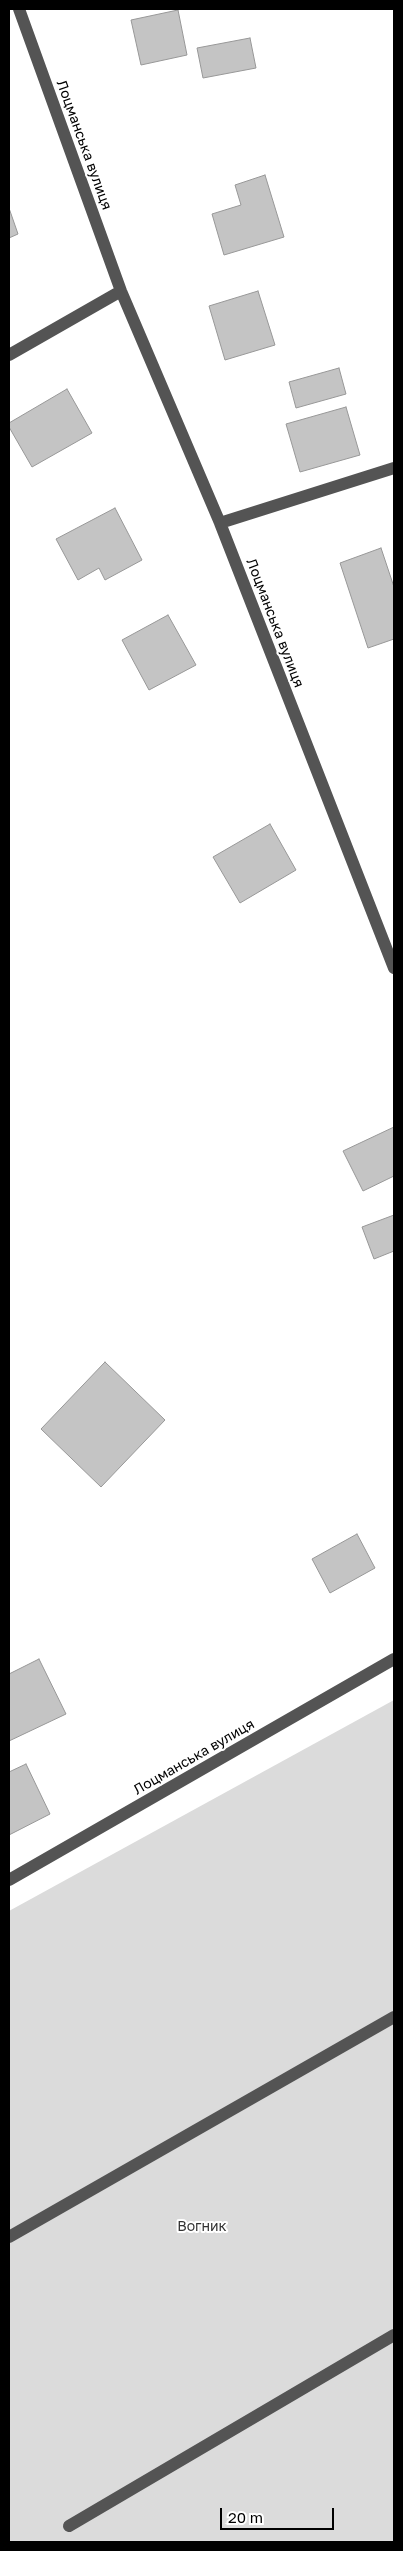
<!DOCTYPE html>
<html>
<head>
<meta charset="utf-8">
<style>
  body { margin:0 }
  #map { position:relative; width:403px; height:2551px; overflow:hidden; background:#fff; font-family:"Golos Text",sans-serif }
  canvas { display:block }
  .frame { position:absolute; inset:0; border:10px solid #000; pointer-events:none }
  .scale { position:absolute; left:220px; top:2508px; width:114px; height:22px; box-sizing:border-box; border:2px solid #000; border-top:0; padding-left:6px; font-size:15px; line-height:18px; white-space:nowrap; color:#000; -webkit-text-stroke:4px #fff; paint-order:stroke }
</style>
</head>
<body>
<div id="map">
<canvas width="403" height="2551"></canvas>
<div class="frame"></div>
<div class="scale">20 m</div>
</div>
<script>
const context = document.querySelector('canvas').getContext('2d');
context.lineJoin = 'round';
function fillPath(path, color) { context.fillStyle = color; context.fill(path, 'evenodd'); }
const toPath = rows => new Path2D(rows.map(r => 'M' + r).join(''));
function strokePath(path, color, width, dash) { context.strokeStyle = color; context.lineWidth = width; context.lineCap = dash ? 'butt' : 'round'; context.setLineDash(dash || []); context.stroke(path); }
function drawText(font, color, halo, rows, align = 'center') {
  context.font = font + ' "Golos Text",sans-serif'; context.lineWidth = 4; context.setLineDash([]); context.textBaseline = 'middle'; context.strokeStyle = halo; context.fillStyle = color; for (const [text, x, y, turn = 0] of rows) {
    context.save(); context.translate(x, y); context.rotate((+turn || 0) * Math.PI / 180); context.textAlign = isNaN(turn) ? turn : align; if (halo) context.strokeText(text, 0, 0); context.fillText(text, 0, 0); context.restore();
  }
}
const green = toPath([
  [394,1700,394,2542,9,2542,9,1911]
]);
const building = toPath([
  [178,10,187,55,141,65,131,20,178,10],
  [250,38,256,68,203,78,197,48,250,38],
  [265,175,284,237,224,255,212,214,241,205,235,185,265,175],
  [9,208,18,234,9,238,9,208],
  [258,291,275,345,225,360,209,306,258,291],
  [339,368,346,394,296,408,289,382,339,368],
  [67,389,92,433,32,467,9,427,9,423,67,389],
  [346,407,360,455,300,472,286,424,346,407],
  [115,508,142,560,105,580,99,568,78,580,56,539,115,508],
  [381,548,394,587,394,639,368,648,340,563,381,548],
  [168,615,196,665,149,690,122,640,168,615],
  [270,824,296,870,240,903,213,857,270,824],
  [394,1127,394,1176,363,1191,343,1151,394,1127],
  [394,1215,394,1251,374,1259,362,1227,394,1215],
  [105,1362,165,1420,101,1487,41,1429,105,1362],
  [357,1534,375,1568,330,1593,312,1559,357,1534],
  [39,1659,66,1714,9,1741,9,1674,39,1659],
  [26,1764,50,1814,9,1835,9,1772,26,1764]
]);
const minor = toPath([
  [19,9,121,291,220,523,394,968],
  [9,355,121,291],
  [220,523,394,468],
  [9,1880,394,1659],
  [9,2237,394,2017],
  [69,2526,394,2335]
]);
const streetNames = [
  ["Лоцманська вулиця",84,145,70],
  ["Лоцманська вулиця",275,623,69],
  ["Лоцманська вулиця",194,1757,-30]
];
const parkNames = [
  ["Вогник",202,2227]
];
fillPath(green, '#dbdbdb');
fillPath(building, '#c4c4c4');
strokePath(building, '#989898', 1);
strokePath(minor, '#545454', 12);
drawText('14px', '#000', '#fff', streetNames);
drawText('14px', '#323232', '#fff', parkNames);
</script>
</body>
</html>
